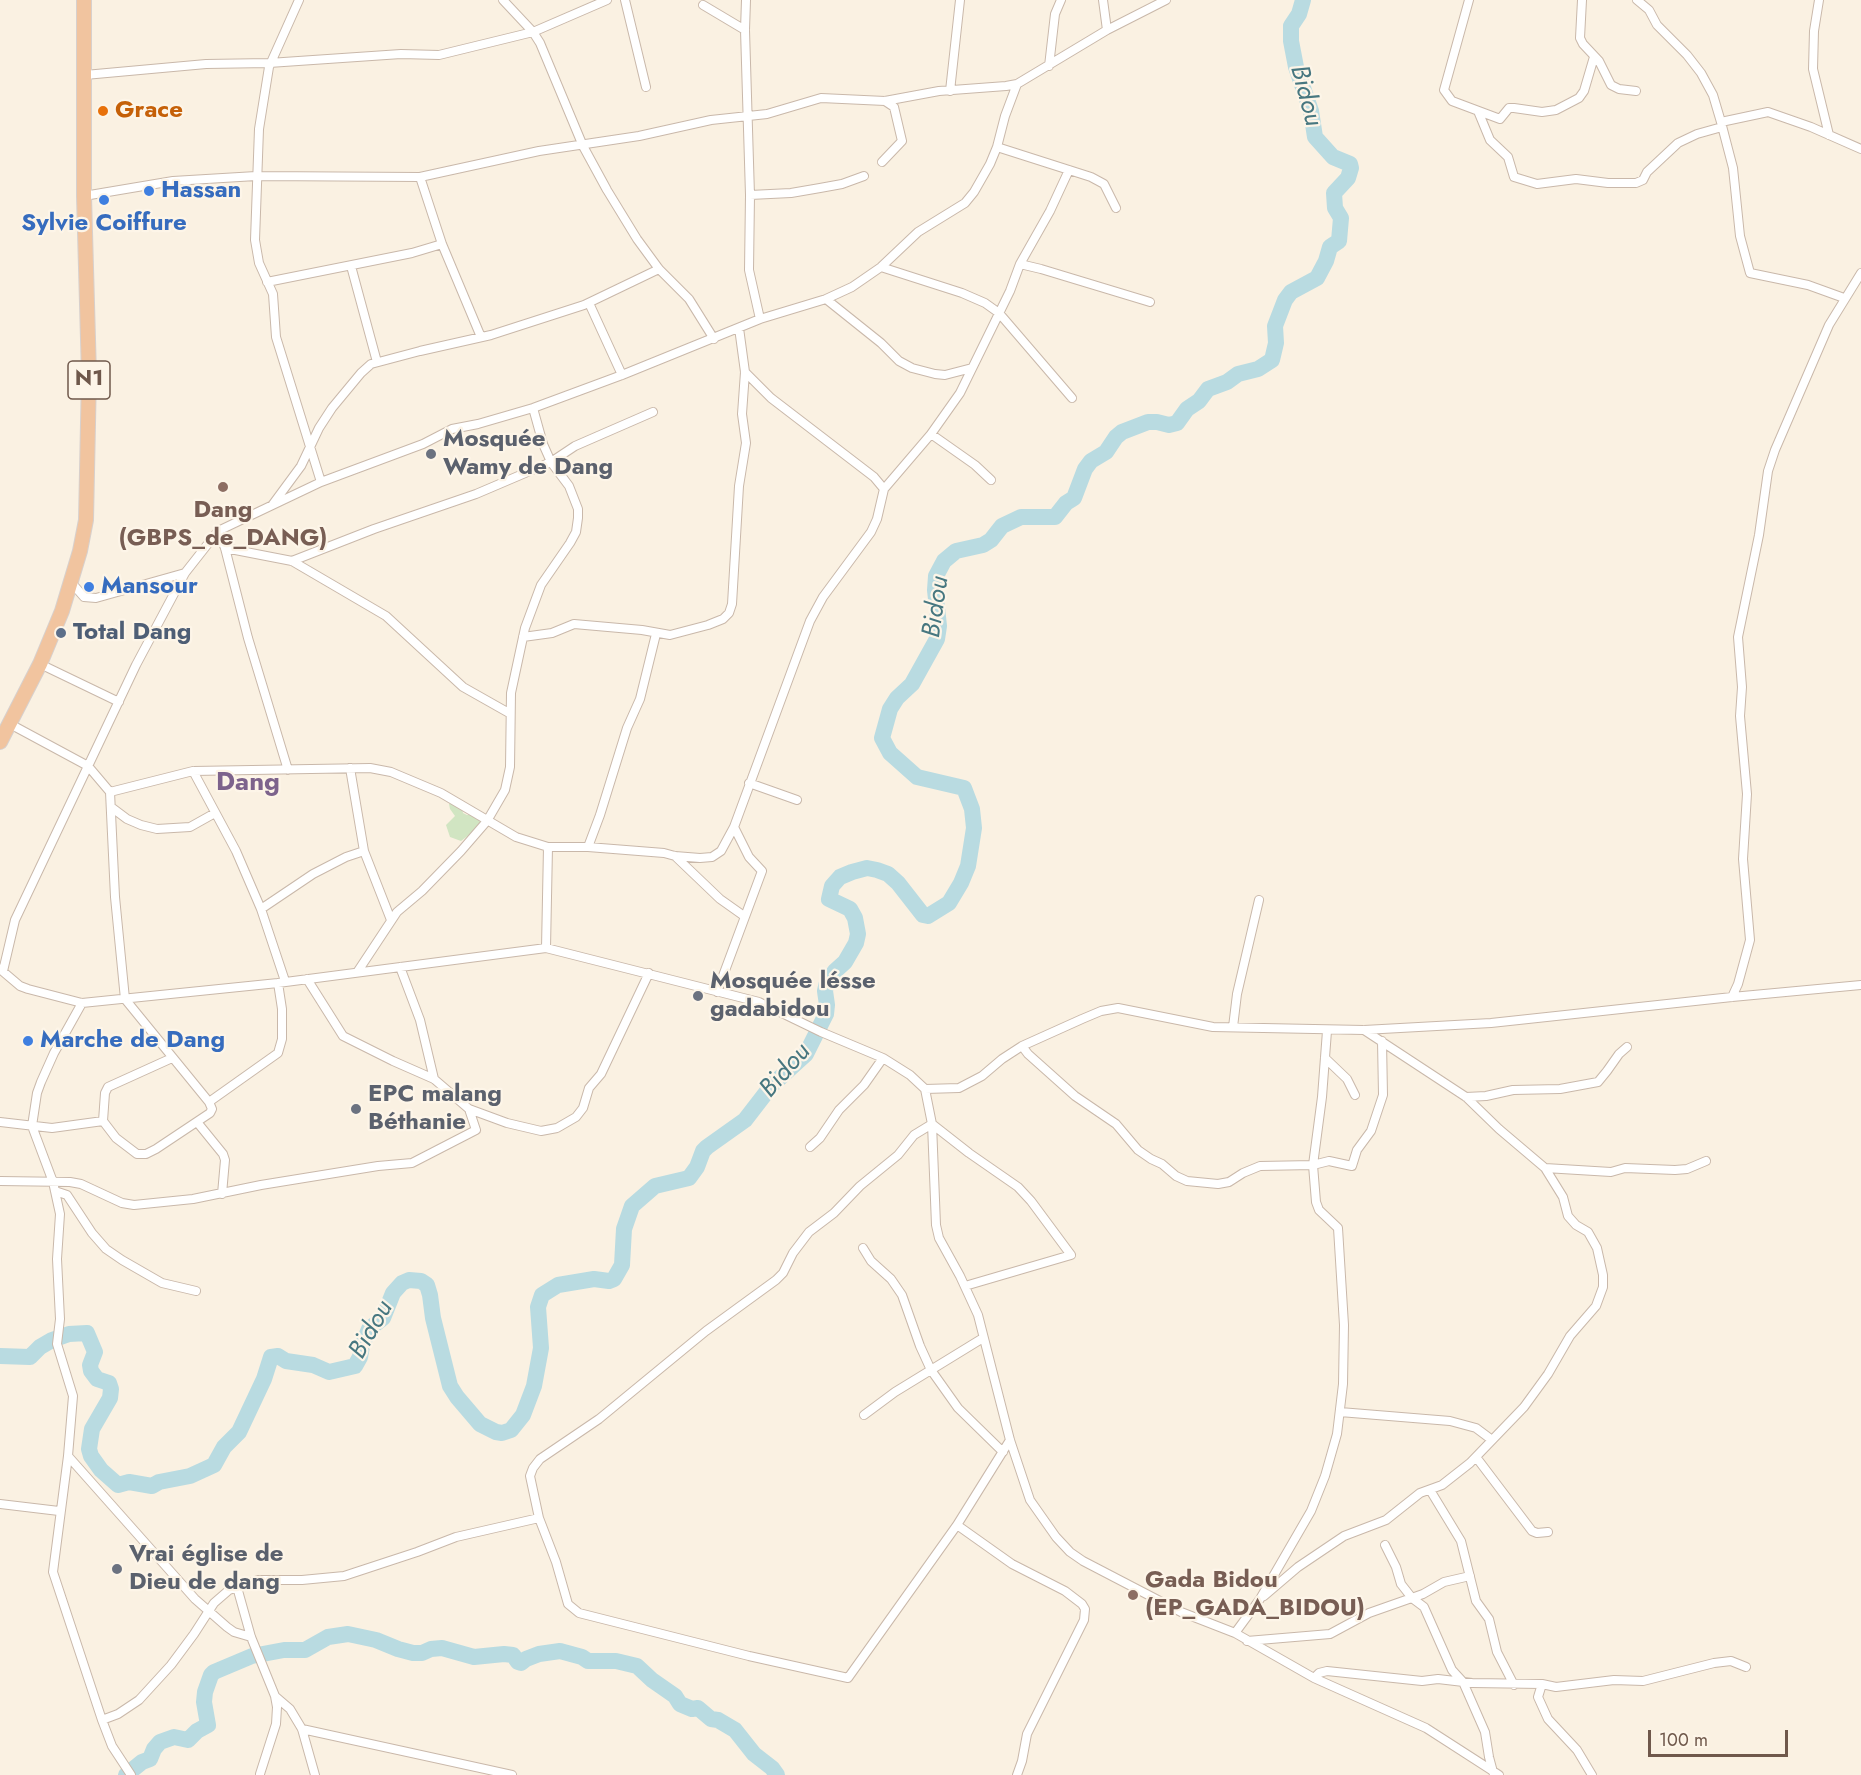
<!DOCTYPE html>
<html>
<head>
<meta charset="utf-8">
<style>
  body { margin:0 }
  #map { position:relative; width:1861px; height:1775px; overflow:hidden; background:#faf1e2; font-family:Jost,sans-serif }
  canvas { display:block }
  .scale { position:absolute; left:1648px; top:1730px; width:140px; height:27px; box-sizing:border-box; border:3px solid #6f584b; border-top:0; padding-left:8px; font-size:18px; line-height:21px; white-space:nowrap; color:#6f584b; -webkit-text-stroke:4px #fdf5e8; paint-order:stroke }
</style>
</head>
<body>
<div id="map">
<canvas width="1861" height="1775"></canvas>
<div class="scale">100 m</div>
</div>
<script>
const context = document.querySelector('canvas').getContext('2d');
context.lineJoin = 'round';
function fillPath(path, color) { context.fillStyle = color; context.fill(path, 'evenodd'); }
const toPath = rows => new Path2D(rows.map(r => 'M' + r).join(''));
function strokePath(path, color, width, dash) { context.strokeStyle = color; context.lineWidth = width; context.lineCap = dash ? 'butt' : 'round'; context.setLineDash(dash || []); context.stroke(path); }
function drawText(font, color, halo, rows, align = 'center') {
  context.font = font + ' Jost,sans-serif'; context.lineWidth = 4.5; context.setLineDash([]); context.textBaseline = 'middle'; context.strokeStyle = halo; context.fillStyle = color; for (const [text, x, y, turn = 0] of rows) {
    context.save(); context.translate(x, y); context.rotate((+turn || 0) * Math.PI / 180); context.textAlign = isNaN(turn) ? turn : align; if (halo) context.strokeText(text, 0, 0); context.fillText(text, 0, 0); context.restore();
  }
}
const green = toPath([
  [455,802,462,808,463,813,467,815,475,815,482,821,478,828,461,841,450,837,446,825,455,816,450,809,449,804]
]);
const river = toPath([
  [0,1356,30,1357,40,1347,52,1340,69,1334,87,1333,95,1352,90,1365,91,1371,97,1379,109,1383,111,1389,110,1398,92,1429,89,1449,91,1456,101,1470,118,1485,129,1482,152,1486,159,1482,190,1476,214,1465,224,1447,239,1432,264,1379,271,1357,278,1356,286,1361,313,1365,329,1372,355,1366,360,1357,362,1346,369,1329,383,1318,393,1293,402,1283,409,1280,421,1281,427,1285,430,1295,433,1318,450,1386,457,1397,480,1424,496,1432,502,1433,511,1430,523,1415,534,1386,541,1348,538,1307,542,1295,558,1285,594,1279,609,1281,614,1279,622,1265,624,1229,632,1206,655,1186,689,1178,697,1167,703,1151,707,1147,745,1120,772,1085,806,1054,826,1014,827,1005,825,991,827,982,835,971,845,962,856,943,858,934,855,918,850,909,829,899,832,886,840,877,852,872,867,868,877,870,888,874,898,883,923,915,928,916,949,903,961,883,968,866,974,828,972,809,964,788,917,777,890,753,882,738,890,709,897,698,912,684,937,639,939,626,935,590,936,576,944,561,956,551,983,545,991,540,1002,526,1021,517,1055,517,1066,503,1074,498,1085,469,1091,461,1106,452,1116,437,1122,432,1148,422,1157,422,1169,425,1177,423,1187,409,1199,401,1208,389,1227,382,1238,374,1258,369,1272,360,1276,343,1275,326,1285,300,1291,292,1317,278,1326,261,1330,247,1339,241,1341,218,1335,208,1334,193,1348,178,1351,168,1350,164,1333,157,1315,137,1311,111,1296,67,1291,41,1291,26,1299,14,1303,0],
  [126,1775,142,1762,150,1759,154,1749,160,1742,174,1737,188,1740,197,1731,208,1725,204,1702,205,1692,211,1675,214,1672,252,1656,284,1650,305,1650,328,1637,348,1634,376,1640,398,1649,413,1653,422,1653,431,1649,442,1648,474,1657,504,1654,513,1655,518,1662,521,1663,526,1659,539,1654,560,1651,582,1657,588,1661,616,1661,637,1666,652,1680,675,1696,680,1704,692,1709,698,1708,711,1719,718,1720,735,1730,754,1754,772,1768,777,1775]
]);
const minor = toPath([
  [299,0,269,67,259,129,255,240,259,263,273,294,276,337,321,482],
  [503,0,533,32,540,43,583,146,607,190,637,239,659,269,689,299,714,339],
  [625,0,646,87],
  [746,0,745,30,750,195,749,270,760,319],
  [1103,0,1107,30],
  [1469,0,1444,90,1452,101,1500,119,1509,108,1514,108,1542,112,1556,110,1579,98,1584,91,1594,57],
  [1582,0,1580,38,1583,44,1599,61,1611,85,1619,89,1636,91],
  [1637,0,1649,10,1657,25,1687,55,1701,73,1713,95,1721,122,1768,112,1811,127,1861,149],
  [1819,0,1814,31,1813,69,1829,135],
  [703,5,745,30],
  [1049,66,1055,14,1061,0],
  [85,75,206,64,269,63,401,54,439,55,533,32,607,0],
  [950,91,960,0],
  [1478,111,1490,140,1508,157,1514,177,1537,184,1576,179,1608,183,1636,183,1643,180,1647,172,1678,143,1697,134,1722,127],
  [1721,122,1733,168,1740,236,1750,273,1808,285,1844,298],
  [997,147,1091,177,1104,184,1116,208],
  [882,162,902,141,894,107,885,101],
  [420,177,442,244,481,337],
  [750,195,791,193,820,188,842,184,864,176],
  [84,196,173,181,256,176,420,177,539,151,639,136,711,120,767,114,821,98,885,101,939,91,1006,86,1017,84,1107,30,1166,0],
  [1020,264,1050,211,1069,170],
  [351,266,377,362],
  [881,267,962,293,985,303,999,313,1072,398],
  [267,282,412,253,442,244],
  [826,299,881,343,899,361,912,368,935,374,945,375,972,368],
  [589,303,622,375],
  [931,434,975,465,991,480],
  [884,489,931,434,960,393,1010,291,1020,264,1041,269,1150,302],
  [273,504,301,466,319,428,332,408,361,373,371,364,420,351,491,335,584,305,659,269],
  [218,531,225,548,248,638,288,770],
  [225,548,292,561,386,616,463,687,509,713],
  [292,561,374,529,476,494,551,462,575,446,653,412],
  [70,581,84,597,96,598,185,573],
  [523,637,552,633,574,624,642,630,670,635,708,625,723,619,729,613,732,604,739,486,746,443,742,414,745,372,739,328],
  [40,664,119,702],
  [10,724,88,766,110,792,115,897,125,999,209,1102,212,1109,210,1113,156,1149,146,1154,137,1154,116,1138,103,1121,105,1093,108,1087,172,1058],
  [350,768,364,851,391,920],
  [193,771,236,851,261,909,285,981],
  [749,783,797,800],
  [110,792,193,771,370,768,391,772,441,793,516,837,548,847,588,847,600,815,627,728,640,699,656,634],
  [111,807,127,819,141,825,157,829,190,827,215,813],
  [588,847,664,853,675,856,700,858,712,857,721,851,734,827,810,621,823,597,871,532,877,519,884,489,874,477,771,398,745,372],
  [675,856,720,899,744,916],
  [261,909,313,874,346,857,364,851],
  [546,948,548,847],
  [400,967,420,1020,434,1079],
  [0,969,20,986,28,989,82,1003,278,983,546,948,759,1002,821,1032,883,1058,910,1075,925,1089,959,1088,982,1076,1002,1059,1022,1046,1082,1019,1101,1011,1118,1008,1213,1027,1364,1030,1491,1023,1732,997,1861,985],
  [3,971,15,920,136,665,185,573,218,531,321,482,423,444,452,429,478,424,533,408,622,375,760,319,826,299,852,287,881,267,918,232,965,203,974,192,990,164,997,147,1005,116,1017,84],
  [358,971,397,912,422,891,461,851,487,821,505,790,510,767,511,693,525,628,541,585,570,543,576,532,578,518,578,509,569,486,551,462,543,444,533,408],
  [717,992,762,871,749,857,734,827],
  [1732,997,1738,984,1750,940,1743,859,1747,794,1740,716,1742,687,1738,637,1759,535,1768,471,1775,450,1829,325,1861,273],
  [82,1003,54,1053,41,1082,37,1093,32,1126,53,1182,60,1214,57,1259,60,1319,57,1344,73,1396,68,1456,195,1599,227,1627,234,1632,251,1637],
  [1233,1027,1237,994,1259,900],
  [1022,1046,1028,1054,1075,1096,1116,1124,1138,1150,1151,1159,1162,1164,1176,1176,1187,1181,1218,1184,1229,1182,1243,1173,1260,1166,1313,1165,1329,1161,1352,1166,1357,1150,1371,1131,1383,1095,1382,1041],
  [1325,1058,1347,1079,1355,1095],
  [925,1089,932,1124,936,1225,939,1238,960,1276,978,1315,1010,1440,1030,1500,1056,1537,1070,1552,1083,1561,1181,1612,1235,1633,1260,1599,1311,1511,1325,1476,1337,1434,1343,1384,1344,1325,1338,1228,1319,1210,1316,1202,1313,1165,1322,1097,1327,1031],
  [1466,1097,1486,1096,1513,1090,1560,1089,1598,1082,1607,1071,1619,1054,1627,1047],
  [209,1102,278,1053,282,1039,282,1009,278,983],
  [469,1109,507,1123,541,1131,557,1128,576,1117,583,1108,589,1088,601,1074,649,973],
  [0,1122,52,1128,103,1121],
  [197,1122,223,1154,225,1160,222,1194],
  [810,1147,820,1138,839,1110,864,1085,883,1058],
  [1545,1168,1611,1172,1625,1168,1675,1170,1687,1169,1706,1161],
  [0,1181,70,1182,81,1184,122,1203,134,1205,193,1199,261,1185,378,1166,412,1163,476,1130,469,1109,434,1079,393,1061,343,1036,307,979],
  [55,1191,67,1195,92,1233,106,1249,122,1260,162,1283,196,1291],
  [863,1248,871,1261,891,1279,902,1295,920,1346,931,1370,958,1408,1003,1452],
  [965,1286,1071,1255,1031,1201,1018,1187,969,1153,932,1124,914,1135,898,1155,860,1186,834,1213,809,1232,793,1253,783,1273,776,1280,706,1331,599,1419,540,1459,533,1468,530,1476,539,1518,556,1562,568,1604,579,1613,749,1656,848,1678,957,1525,1010,1440],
  [1340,1412,1450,1421,1476,1428,1492,1440],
  [864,1415,895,1392,983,1338],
  [68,1456,53,1572,102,1720,112,1746,131,1775],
  [1476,1457,1532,1531,1537,1533,1548,1532],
  [1430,1490,1461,1541,1476,1601,1489,1619,1497,1652,1514,1685],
  [0,1504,59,1511],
  [957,1525,1012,1564,1065,1591,1082,1604,1085,1609,1084,1620,1027,1734,1022,1761,1017,1775],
  [1385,1545,1396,1567,1401,1584,1412,1598,1424,1607,1452,1670,1463,1682,1485,1732,1489,1757,1493,1772],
  [237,1587,251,1637,275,1696,277,1707,276,1724,260,1774],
  [1264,1596,1298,1567,1344,1536,1386,1520,1420,1493,1442,1485,1470,1463,1524,1407,1548,1374,1570,1336,1596,1306,1603,1287,1603,1275,1597,1248,1588,1232,1576,1225,1568,1216,1563,1197,1545,1168,1499,1129,1466,1097,1364,1030],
  [1235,1633,1314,1678,1426,1728,1499,1775],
  [1247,1641,1330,1634,1369,1613,1423,1594,1444,1582,1470,1576],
  [1314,1678,1319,1673,1327,1671,1422,1681,1438,1679,1472,1683,1542,1684,1538,1697,1548,1719,1577,1750,1592,1775],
  [1542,1684,1556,1687,1614,1680,1643,1681,1714,1663,1731,1661,1746,1667],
  [276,1697,290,1709,302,1729,315,1775],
  [102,1720,118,1714,139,1700,171,1665,194,1634,214,1603,229,1590,258,1580,302,1580,344,1576,417,1552,456,1537,539,1518],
  [302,1729,512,1775]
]);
const trunk = toPath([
  [0,742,40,664,62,611,80,551,86,520,89,375,84,196,84,0]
]);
const markers = [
  [103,111,6,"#e8710a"],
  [149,191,6,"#3f7fe0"],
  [104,200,6,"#3f7fe0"],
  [431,454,6,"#6b7280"],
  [223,487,6,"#8d6e63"],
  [89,587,6,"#3f7fe0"],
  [61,633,6,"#5c6f8a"],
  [698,996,6,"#6b7280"],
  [28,1041,6,"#3f7fe0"],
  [356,1109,6,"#6b7280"],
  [117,1569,6,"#6b7280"],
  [1133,1595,6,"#8d6e63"]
];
const shields = [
  [89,380,42]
];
const shieldNames = [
  ["N1",89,380]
];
const foodNames = [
  ["Grace",115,111]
];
const shopNames = [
  ["Hassan",161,191],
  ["Sylvie Coiffure",104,224,"center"],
  ["Mansour",101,587],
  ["Marche de Dang",40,1041]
];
const worshipNames = [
  ["Mosquée",443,440],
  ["Wamy de Dang",443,468],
  ["Mosquée lésse",710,982],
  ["gadabidou",710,1010],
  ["EPC malang",368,1095],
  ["Béthanie",368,1123],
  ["Vrai église de",129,1555],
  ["Dieu de dang",129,1583]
];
const educationNames = [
  ["Dang",223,511],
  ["(GBPS_de_DANG)",223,539],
  ["Gada Bidou",1145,1581,"left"],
  ["(EP_GADA_BIDOU)",1145,1609,"left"]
];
const serviceNames = [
  ["Total Dang",73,633]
];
const waterNames = [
  ["Bidou",1305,96,75],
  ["Bidou",937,607,-82],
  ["Bidou",786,1071,-49],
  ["Bidou",372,1330,-60]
];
const neighbourhoodNames = [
  ["Dang",248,784]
];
fillPath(green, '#d1e5c2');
strokePath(river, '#b9dbe1', 16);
strokePath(minor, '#c9b8aa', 10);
strokePath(trunk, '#d7d0cd', 16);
strokePath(minor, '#fff', 8);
strokePath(trunk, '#f1c49f', 14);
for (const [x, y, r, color] of markers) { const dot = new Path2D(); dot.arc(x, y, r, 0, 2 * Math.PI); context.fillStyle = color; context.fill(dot); strokePath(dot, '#fdf5e8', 2); }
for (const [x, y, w] of shields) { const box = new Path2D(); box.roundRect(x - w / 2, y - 19, w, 38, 4.5); context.fillStyle = '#fdf5e8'; context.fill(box); strokePath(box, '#6f584b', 1.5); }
drawText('bold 22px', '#6f584b', null, shieldNames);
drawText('bold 24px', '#c56008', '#fdf5e8', foodNames, 'left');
drawText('bold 24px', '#366cbe', '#fdf5e8', shopNames, 'left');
drawText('bold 24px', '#5b616d', '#fdf5e8', worshipNames, 'left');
drawText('bold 24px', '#785e54', '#fdf5e8', educationNames);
drawText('bold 24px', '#4e5e75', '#fdf5e8', serviceNames, 'left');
drawText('italic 26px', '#477780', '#fdf5e8', waterNames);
drawText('bold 26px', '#7d638c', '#fdf5e8', neighbourhoodNames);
</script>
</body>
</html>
